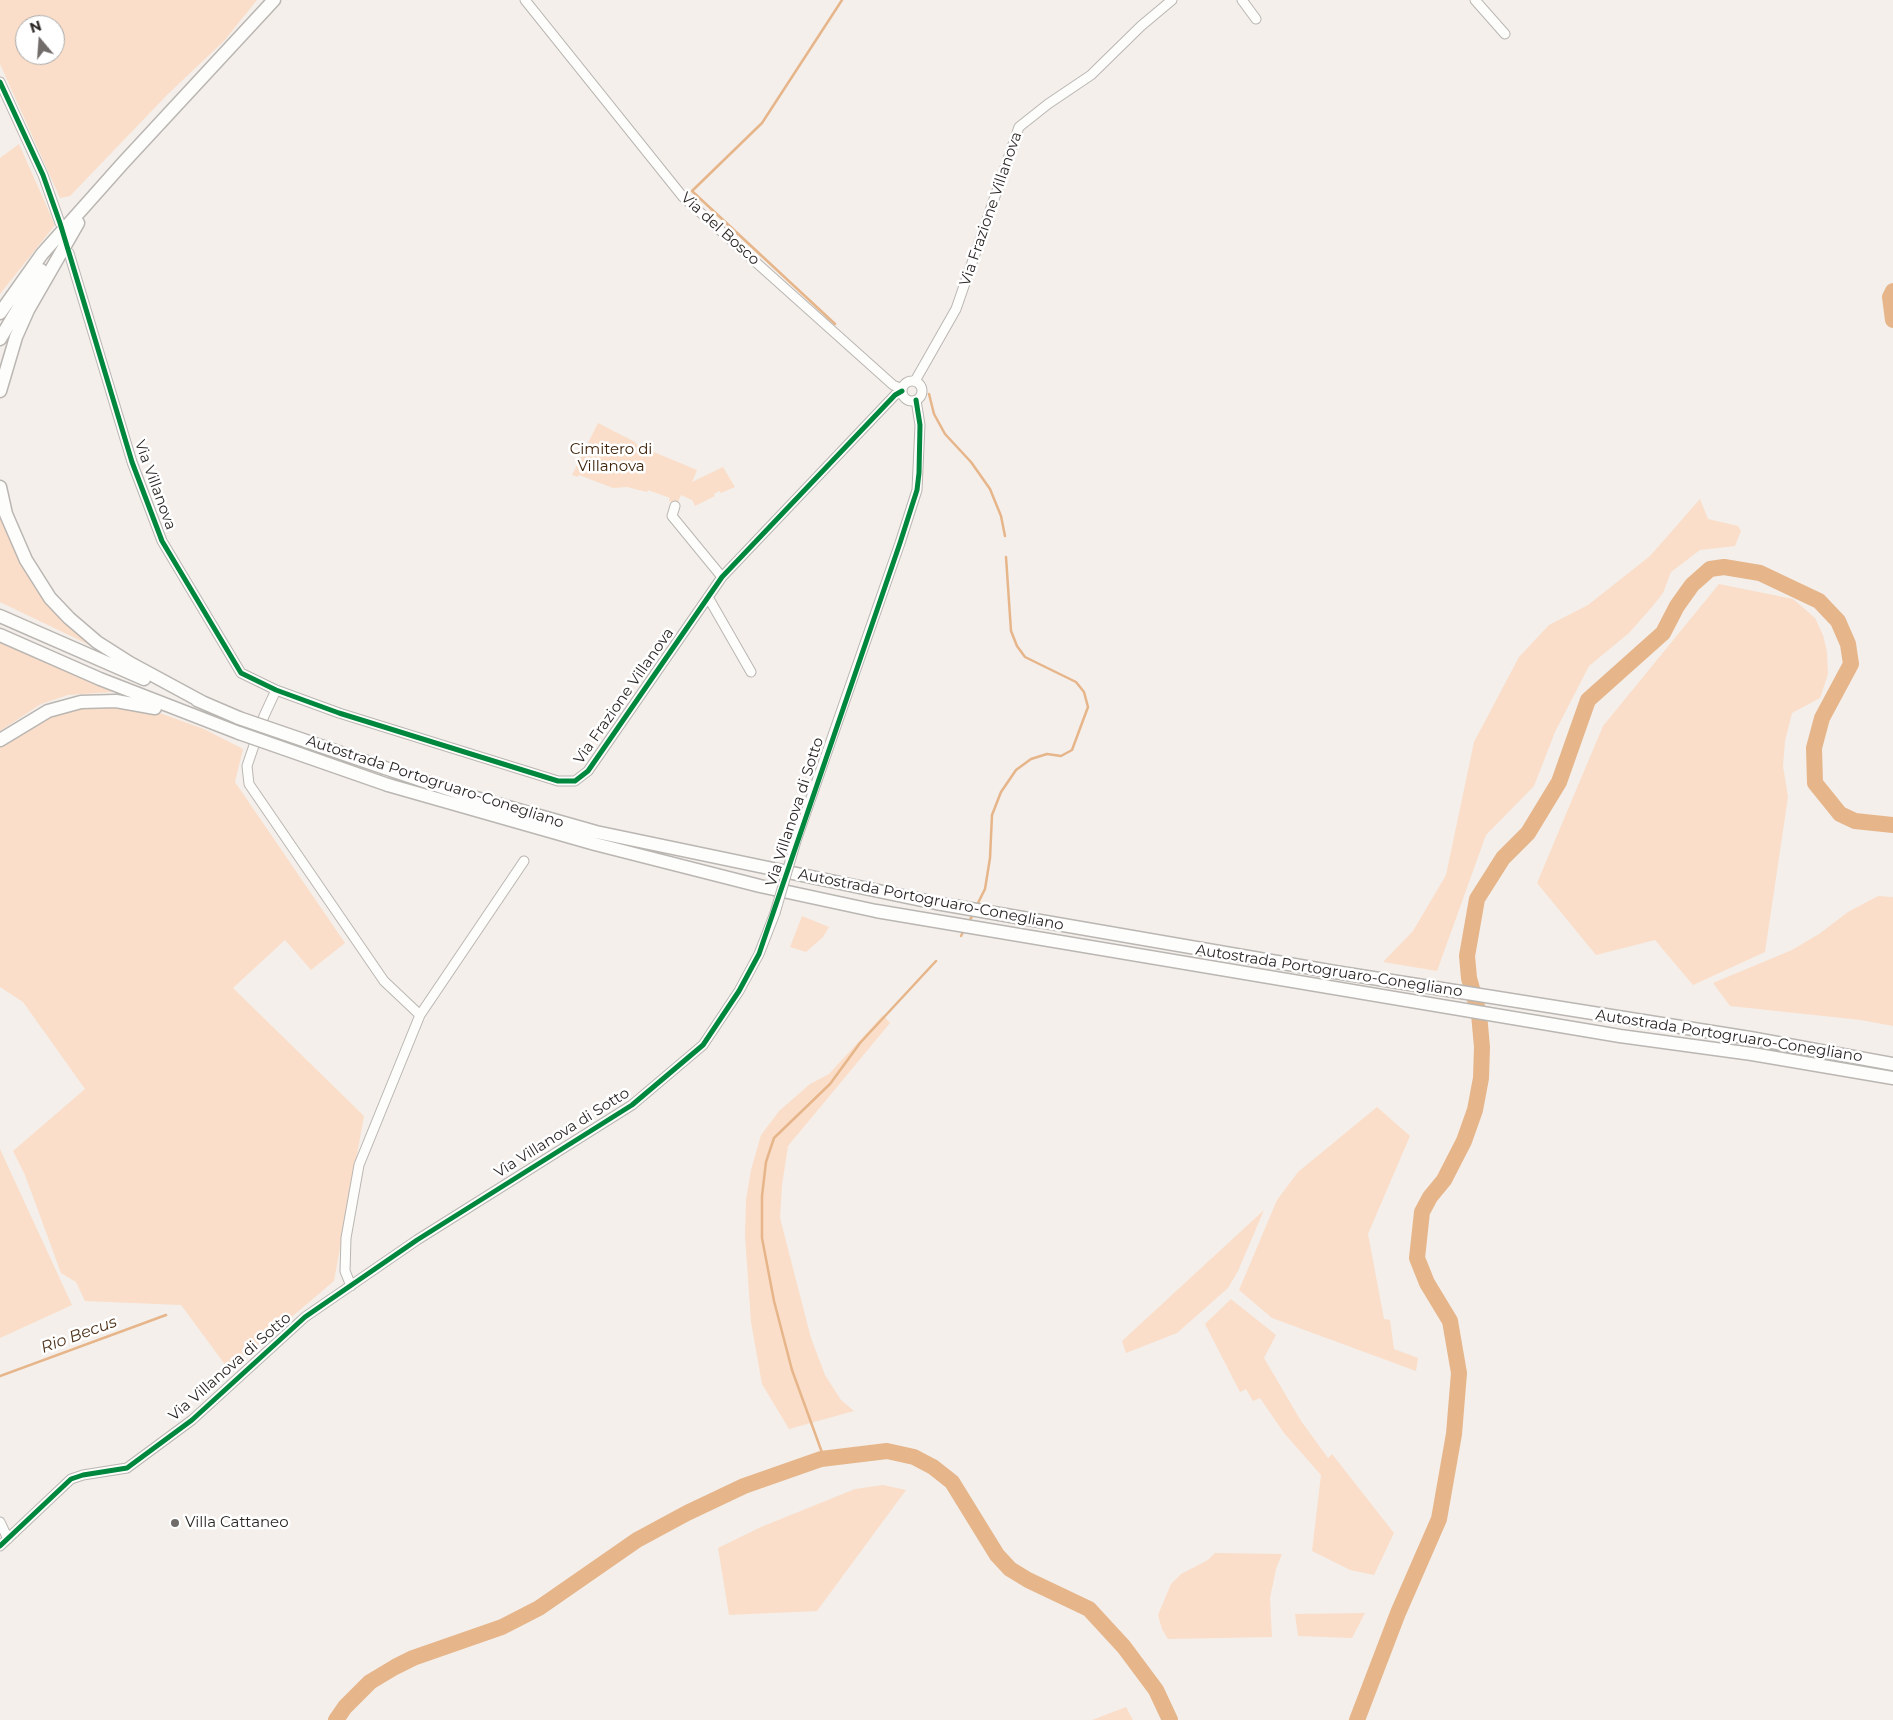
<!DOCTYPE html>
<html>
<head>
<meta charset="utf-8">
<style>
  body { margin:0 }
  #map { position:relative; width:1893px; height:1720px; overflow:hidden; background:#f4efea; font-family:Montserrat,sans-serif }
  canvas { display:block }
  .north { position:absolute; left:15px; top:15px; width:50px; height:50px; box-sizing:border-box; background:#fff; border:1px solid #aaa8a7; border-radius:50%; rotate:342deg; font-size:14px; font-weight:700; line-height:20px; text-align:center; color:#2a2623 }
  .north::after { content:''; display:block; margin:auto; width:18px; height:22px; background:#716c69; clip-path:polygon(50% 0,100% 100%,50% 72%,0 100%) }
</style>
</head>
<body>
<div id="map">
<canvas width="1893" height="1720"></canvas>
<div class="north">N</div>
</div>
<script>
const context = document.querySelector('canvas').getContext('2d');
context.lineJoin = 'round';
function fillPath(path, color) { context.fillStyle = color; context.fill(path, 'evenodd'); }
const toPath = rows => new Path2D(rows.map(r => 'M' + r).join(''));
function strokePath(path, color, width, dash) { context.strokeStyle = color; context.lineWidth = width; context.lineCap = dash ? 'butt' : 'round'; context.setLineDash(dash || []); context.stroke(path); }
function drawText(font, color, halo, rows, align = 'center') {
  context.font = font + ' Montserrat,sans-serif'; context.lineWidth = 5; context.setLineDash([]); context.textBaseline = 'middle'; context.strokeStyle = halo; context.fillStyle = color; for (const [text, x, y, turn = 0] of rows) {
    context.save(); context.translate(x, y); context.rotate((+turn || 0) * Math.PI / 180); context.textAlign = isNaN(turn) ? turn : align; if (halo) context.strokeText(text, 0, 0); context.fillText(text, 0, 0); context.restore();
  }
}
const green = toPath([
  [0,0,257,0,224,41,168,94,70,196,60,198,0,64],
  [25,25,55,25,55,55,25,55],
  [19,144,55,225,0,294,0,158],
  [598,423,635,442,637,445,697,470,692,482,723,467,735,487,721,493,719,491,714,494,715,496,695,506,692,500,681,495,677,504,669,501,670,498,648,490,647,492,627,487,613,488,579,475,578,477,572,475],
  [1700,499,1708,519,1738,526,1741,531,1735,546,1700,550,1671,572,1663,593,1652,607,1629,633,1589,666,1555,732,1534,786,1486,835,1437,971,1383,962,1413,931,1446,875,1474,742,1519,657,1549,625,1588,605,1650,556],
  [0,505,14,544,100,650,0,602],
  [1719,584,1793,599,1815,618,1823,635,1827,652,1828,674,1820,698,1792,713,1785,741,1783,766,1788,797,1765,952,1693,985,1655,940,1596,955,1537,883,1603,726],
  [0,642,113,692,68,695,41,704,0,731],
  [104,703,154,711,204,729,243,749,235,782,345,943,311,970,285,940,233,988,364,1116,334,1281,229,1370,181,1305,85,1301,76,1282,61,1273,25,1175,13,1151,85,1089,23,1002,0,987,0,745,43,718],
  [1878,896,1893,897,1893,1026,1861,1020,1730,1006,1713,983,1792,950,1819,934,1848,912],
  [802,916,829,927,823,937,806,952,790,947],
  [883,1015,890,1023,788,1146,782,1185,780,1218,811,1338,825,1375,841,1400,854,1411,789,1429,762,1384,751,1322,745,1235,746,1200,751,1170,761,1135,779,1111,810,1084,829,1074],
  [1377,1107,1410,1136,1368,1234,1384,1319,1390,1320,1394,1349,1418,1358,1416,1371,1272,1318,1239,1290,1277,1200,1298,1172],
  [0,1149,72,1305,0,1338],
  [1264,1210,1238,1271,1228,1288,1177,1333,1126,1353,1122,1341],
  [1231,1299,1276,1335,1264,1358,1301,1421,1328,1458,1332,1454,1394,1533,1374,1575,1350,1570,1312,1551,1321,1475,1284,1433,1260,1398,1253,1401,1246,1389,1240,1392,1205,1324],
  [883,1485,906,1490,817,1611,729,1615,718,1548,761,1527,855,1489],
  [1215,1553,1282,1554,1276,1569,1270,1598,1272,1637,1168,1639,1162,1629,1158,1615,1171,1584,1181,1574,1208,1560],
  [1365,1613,1352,1638,1298,1636,1295,1614],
  [1126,1707,1133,1720,1092,1720]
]);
const stream = toPath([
  [835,324,692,191,762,123,842,0],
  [929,394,934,414,945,434,971,462,990,489,1001,516,1005,536],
  [977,905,985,889,990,858,992,815,1001,792,1016,770,1031,759,1047,754,1061,756,1072,750,1088,707,1084,692,1076,682,1025,657,1017,646,1011,631,1006,557],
  [968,923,974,913],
  [961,936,964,930],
  [0,1376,166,1315],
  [824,1458,792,1370,774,1301,762,1238,762,1196,766,1162,774,1138,830,1084,860,1043,936,961]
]);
const river = toPath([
  [1893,291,1890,297,1893,320],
  [336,1720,345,1707,370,1682,395,1667,413,1658,502,1627,539,1608,637,1540,687,1513,744,1486,821,1459,887,1451,914,1457,933,1467,952,1482,997,1555,1010,1569,1028,1580,1089,1609,1124,1647,1156,1690,1170,1720],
  [1357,1720,1398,1613,1439,1519,1454,1434,1459,1373,1450,1321,1427,1283,1417,1258,1422,1212,1430,1197,1444,1180,1464,1141,1475,1110,1481,1078,1482,1047,1479,1014,1469,978,1467,956,1477,899,1503,858,1528,833,1559,782,1588,700,1663,633,1677,606,1692,585,1710,569,1724,567,1760,573,1819,601,1838,621,1848,644,1851,664,1822,718,1814,748,1815,783,1840,814,1855,821,1893,825]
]);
const minor = toPath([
  [525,0,683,197,893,385,902,389],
  [1242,0,1256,19],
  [1475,0,1505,34],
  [0,82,43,175,60,223],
  [69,253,132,462,162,541,241,673,276,690,339,713,558,781,575,781,588,771,722,577,895,395,902,391],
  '902 391a10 10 0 1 1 20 0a10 10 0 1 1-20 0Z',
  [915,381,956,309,1019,127,1048,104,1091,75,1141,26,1172,0],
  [675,506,672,516,722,577],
  [708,597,751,672],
  [276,690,264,716,247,766,249,784,384,981,420,1015],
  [796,841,900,543,917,490,920,425,916,400],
  [351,1286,345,1271,346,1238,359,1165,420,1015,524,861],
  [0,1522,8,1539],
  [0,1546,71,1479,83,1475,127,1468,192,1420,305,1317,417,1240,632,1105,703,1045,739,991,759,954,775,913]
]);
const highway = toPath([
  [0,313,42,254,123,163,274,0],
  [0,339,41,270],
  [0,391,16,337,28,310,78,223],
  [0,487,6,514,26,560,50,598,69,618,97,642,130,663,204,703],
  [0,616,144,679],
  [0,635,100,679,239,733],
  [197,700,239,718],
  [0,740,48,711,81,702,116,701,155,708],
  [385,768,469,796,596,832,936,903,1335,972,1750,1038,1893,1064],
  [388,785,595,844,760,886,876,911,1620,1036,1752,1054,1893,1078]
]);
const minorBridge = toPath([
  [775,913,796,841]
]);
const highwayBridge = toPath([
  [239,718,385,768],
  [239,733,388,785]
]);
const cycleway = toPath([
  [0,82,43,175,60,223,132,462,162,541,241,673,276,690,339,713,558,781,575,781,588,771,722,577,895,395,902,391],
  [0,1546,71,1479,83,1475,127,1468,192,1420,305,1317,417,1240,632,1105,703,1045,739,991,759,954,900,543,917,490,919,473,920,425,916,400]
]);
const markers = [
  [175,1523,5,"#716c69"]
];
const streetNames = [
  ["Via Frazione Villanova",991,209,-71],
  ["Via del Bosco",720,229,42],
  ["Via Villanova",155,485,70],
  ["Via Frazione Villanova",624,696,-55],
  ["Autostrada Portogruaro-Conegliano",435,782,18],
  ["Via Villanova di Sotto",795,812,-72],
  ["Autostrada Portogruaro-Conegliano",931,900,11],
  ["Autostrada Portogruaro-Conegliano",1329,971,9],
  ["Autostrada Portogruaro-Conegliano",1729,1036,9],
  ["Via Villanova di Sotto",562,1133,-32],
  ["Via Villanova di Sotto",230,1367,-41]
];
const parkNames = [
  ["Cimitero di",611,450],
  ["Villanova",611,467]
];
const poiNames = [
  ["Villa Cattaneo",185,1523]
];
const waterNames = [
  ["Rio Becus",79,1335,-20]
];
fillPath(green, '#fadec9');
strokePath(stream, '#e6b58a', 2.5);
strokePath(river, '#e6b58a', 16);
strokePath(minor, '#bab6b2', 11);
strokePath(highway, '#bab6b2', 15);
strokePath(minor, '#fdfdfc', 9);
strokePath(highway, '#fdfdfc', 12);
strokePath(minorBridge, '#bab6b2', 11, []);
strokePath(highwayBridge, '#bab6b2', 15, []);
strokePath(minorBridge, '#fdfdfc', 9);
strokePath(highwayBridge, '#fdfdfc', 12);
strokePath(cycleway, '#00873e', 5);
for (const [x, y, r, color] of markers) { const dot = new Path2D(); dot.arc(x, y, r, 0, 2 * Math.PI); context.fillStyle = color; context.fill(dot); strokePath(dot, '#fff', 2); }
drawText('15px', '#2a2623', '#fff', streetNames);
drawText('15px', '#3e2309', '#fff', parkNames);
drawText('15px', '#2a2623', '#fff', poiNames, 'left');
drawText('italic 16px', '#4c3017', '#fff', waterNames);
</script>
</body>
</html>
